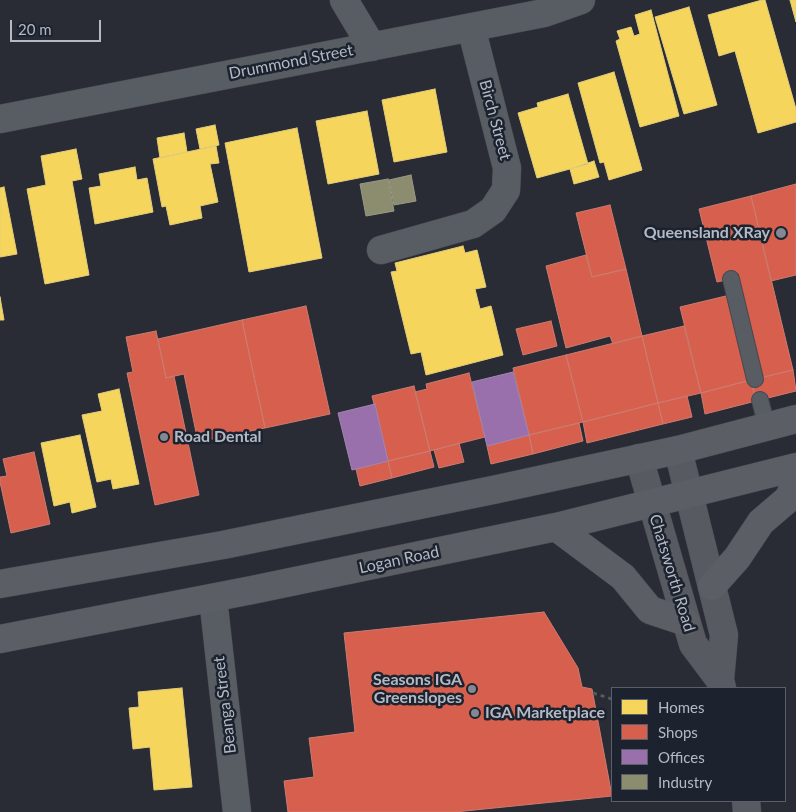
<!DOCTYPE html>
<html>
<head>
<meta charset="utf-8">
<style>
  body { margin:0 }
  #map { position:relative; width:796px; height:812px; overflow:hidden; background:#292c34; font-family:Lato,sans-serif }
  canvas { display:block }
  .legend { position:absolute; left:611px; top:687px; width:175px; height:115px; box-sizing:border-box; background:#1d232e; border:1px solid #595f6a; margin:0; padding:6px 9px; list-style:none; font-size:15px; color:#b3b9c5 }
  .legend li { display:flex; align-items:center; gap:10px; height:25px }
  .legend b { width:25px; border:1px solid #595f6a }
  .scale { position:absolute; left:10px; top:20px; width:91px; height:22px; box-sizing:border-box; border:2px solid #b3b9c5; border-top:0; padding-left:6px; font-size:15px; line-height:18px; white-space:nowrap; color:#b3b9c5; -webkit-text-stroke:4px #1d232e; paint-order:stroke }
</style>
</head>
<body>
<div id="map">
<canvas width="796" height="812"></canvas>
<ul class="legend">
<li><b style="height:14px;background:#f6d55c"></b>Homes</li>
<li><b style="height:14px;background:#d6604d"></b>Shops</li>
<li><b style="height:14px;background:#9970ab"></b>Offices</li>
<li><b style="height:14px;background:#8c8c6e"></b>Industry</li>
</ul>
<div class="scale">20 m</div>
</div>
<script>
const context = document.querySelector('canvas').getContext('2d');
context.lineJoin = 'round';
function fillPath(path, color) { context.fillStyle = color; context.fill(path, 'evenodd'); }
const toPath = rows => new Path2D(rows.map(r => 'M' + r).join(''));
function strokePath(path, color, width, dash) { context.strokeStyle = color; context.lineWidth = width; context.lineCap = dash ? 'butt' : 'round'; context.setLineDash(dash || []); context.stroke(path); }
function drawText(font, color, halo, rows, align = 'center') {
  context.font = font + ' Lato,sans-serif'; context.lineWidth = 5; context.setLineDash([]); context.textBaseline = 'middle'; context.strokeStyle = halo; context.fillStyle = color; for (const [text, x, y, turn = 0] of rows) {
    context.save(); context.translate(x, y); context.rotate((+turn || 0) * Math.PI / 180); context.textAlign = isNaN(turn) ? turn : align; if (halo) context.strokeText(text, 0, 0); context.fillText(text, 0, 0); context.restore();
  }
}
const homes = toPath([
  [762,0,765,0,796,109,796,122,758,133,735,51,719,56,708,15,762,0],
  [790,0,796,0,796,22,790,0],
  [689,7,717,105,684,114,655,17,689,7],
  [651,10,679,116,640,127,616,41,620,39,617,31,631,27,634,36,640,34,635,15,651,10],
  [614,72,642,170,609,180,604,162,600,163,578,83,614,72],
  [435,89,447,152,394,162,382,100,435,89],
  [568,94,588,164,537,178,518,113,538,107,537,103,568,94],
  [367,111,379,174,328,184,316,121,367,111],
  [215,125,219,145,200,149,196,129,215,125],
  [297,128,322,258,249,272,225,143,297,128],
  [184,133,187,152,160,158,157,138,184,133],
  [216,146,219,163,210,164,218,202,200,206,202,218,170,225,166,206,162,207,153,159,216,146],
  [76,149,82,179,72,181,89,275,45,284,27,189,46,185,41,156,76,149],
  [594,161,599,177,574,184,570,169,594,161],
  [135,167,137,180,147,178,153,212,95,224,89,188,101,186,99,174,135,167],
  [4,187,17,254,0,257,0,188,4,187],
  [463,246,465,253,477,250,486,287,475,289,480,309,491,306,503,355,426,375,421,352,411,354,391,272,397,271,395,263,463,246],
  [0,297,4,320,0,320,0,297],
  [119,389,139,484,113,489,111,479,97,482,82,415,102,411,98,394,119,389],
  [80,435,96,507,72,513,70,502,54,506,41,443,80,435],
  [182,688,192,787,154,790,150,747,133,749,129,708,139,707,138,692,182,688]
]);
const shops = toPath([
  [796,184,796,275,771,281,751,196,796,184],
  [751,196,793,370,760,378,735,278,717,282,699,209,751,196],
  [610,205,626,269,592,277,576,213,610,205],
  [586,255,592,277,626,269,642,336,613,344,610,336,566,348,546,266,586,255],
  [730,295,751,380,701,393,680,307,730,295],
  [306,306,330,414,265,428,242,320,306,306],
  [242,320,265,428,198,442,184,374,166,378,158,339,242,320],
  [551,321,557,346,523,355,516,329,551,321],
  [684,326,701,393,658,403,642,336,684,326],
  [156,331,166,378,174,376,199,495,155,505,127,373,133,372,126,337,156,331],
  [642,336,658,403,583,422,566,355,642,336],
  [566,355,583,422,529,435,513,368,566,355],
  [793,370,796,391,756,401,751,380,793,370],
  [469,373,485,437,430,451,415,392,427,389,426,384,469,373],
  [751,380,756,401,705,414,701,393,751,380],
  [414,386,430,451,388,461,372,396,414,386],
  [687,396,692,417,663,424,658,403,687,396],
  [658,403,663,424,587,443,583,422,658,403],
  [579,423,583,441,533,454,529,435,579,423],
  [529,435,533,454,491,464,487,446,529,435],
  [459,443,464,462,439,468,434,450,459,443],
  [430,451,434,467,392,478,388,461,430,451],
  [34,452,50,524,11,533,0,482,0,477,7,476,3,459,34,452],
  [388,461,392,478,360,486,356,469,388,461],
  [544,612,578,668,582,687,592,689,612,796,455,812,288,812,284,781,314,777,309,738,355,732,344,633,544,612]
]);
const offices = toPath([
  [513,372,529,435,487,446,472,382,513,372],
  [375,404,388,461,352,470,338,413,375,404]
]);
const industry = toPath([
  [411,175,416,201,394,205,389,180,411,175],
  [388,179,394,211,366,216,360,184,388,179]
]);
const path = toPath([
  [593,693,612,699]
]);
const service = toPath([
  [731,279,755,379],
  [760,400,767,427]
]);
const minor = toPath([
  [344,0,372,47],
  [0,119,544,13,581,0],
  [381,250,473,224,493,210,506,190,507,168,471,27],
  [213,598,237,812]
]);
const secondary = toPath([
  [678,450,724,635,720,680,722,688],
  [639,458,693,644,720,680],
  [746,801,747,812]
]);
const primary = toPath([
  [556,527,623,577,650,610,686,622],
  [0,584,223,545,493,490,678,450,796,419],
  [712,586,737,558,761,522,788,499,796,483],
  [0,639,252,590,556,527,796,467]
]);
const markers = [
  [781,233,6,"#838892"],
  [164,437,5,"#838892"],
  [472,689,5,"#838892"],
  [475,713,5,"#838892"]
];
const streetNames = [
  ["Drummond Street",291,62,-11],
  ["Birch Street",495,120,75],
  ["Logan Road",399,560,-12],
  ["Chatsworth Road",672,573,73],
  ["Beanga Street",225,705,-97]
];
const poiNames = [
  ["Queensland XRay",770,233],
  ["Road Dental",174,437,"left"],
  ["Seasons IGA",462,680],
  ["Greenslopes",462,698],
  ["IGA Marketplace",485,713,"left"]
];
fillPath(homes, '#f6d55c');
strokePath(homes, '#e2cd7c', 1);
fillPath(shops, '#d6604d');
strokePath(shops, '#cc7b71', 1);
fillPath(offices, '#9970ab');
strokePath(offices, '#a186b3', 1);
fillPath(industry, '#8c8c6e');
strokePath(industry, '#989a88', 1);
strokePath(service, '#47494e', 18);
strokePath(minor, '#47494e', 29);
strokePath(secondary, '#44474e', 29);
strokePath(primary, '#44474e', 29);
strokePath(path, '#555a60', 3, [4, 4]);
strokePath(service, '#585c63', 16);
strokePath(minor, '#585c63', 28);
strokePath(secondary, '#575a60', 28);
strokePath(primary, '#5b5e65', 28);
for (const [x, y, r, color] of markers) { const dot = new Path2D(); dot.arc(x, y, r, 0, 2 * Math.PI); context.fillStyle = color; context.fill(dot); strokePath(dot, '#1d232e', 2); }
drawText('16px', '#b3b9c5', '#1d232e', streetNames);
drawText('bold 16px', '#b3b9c5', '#1d232e', poiNames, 'right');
</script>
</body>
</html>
